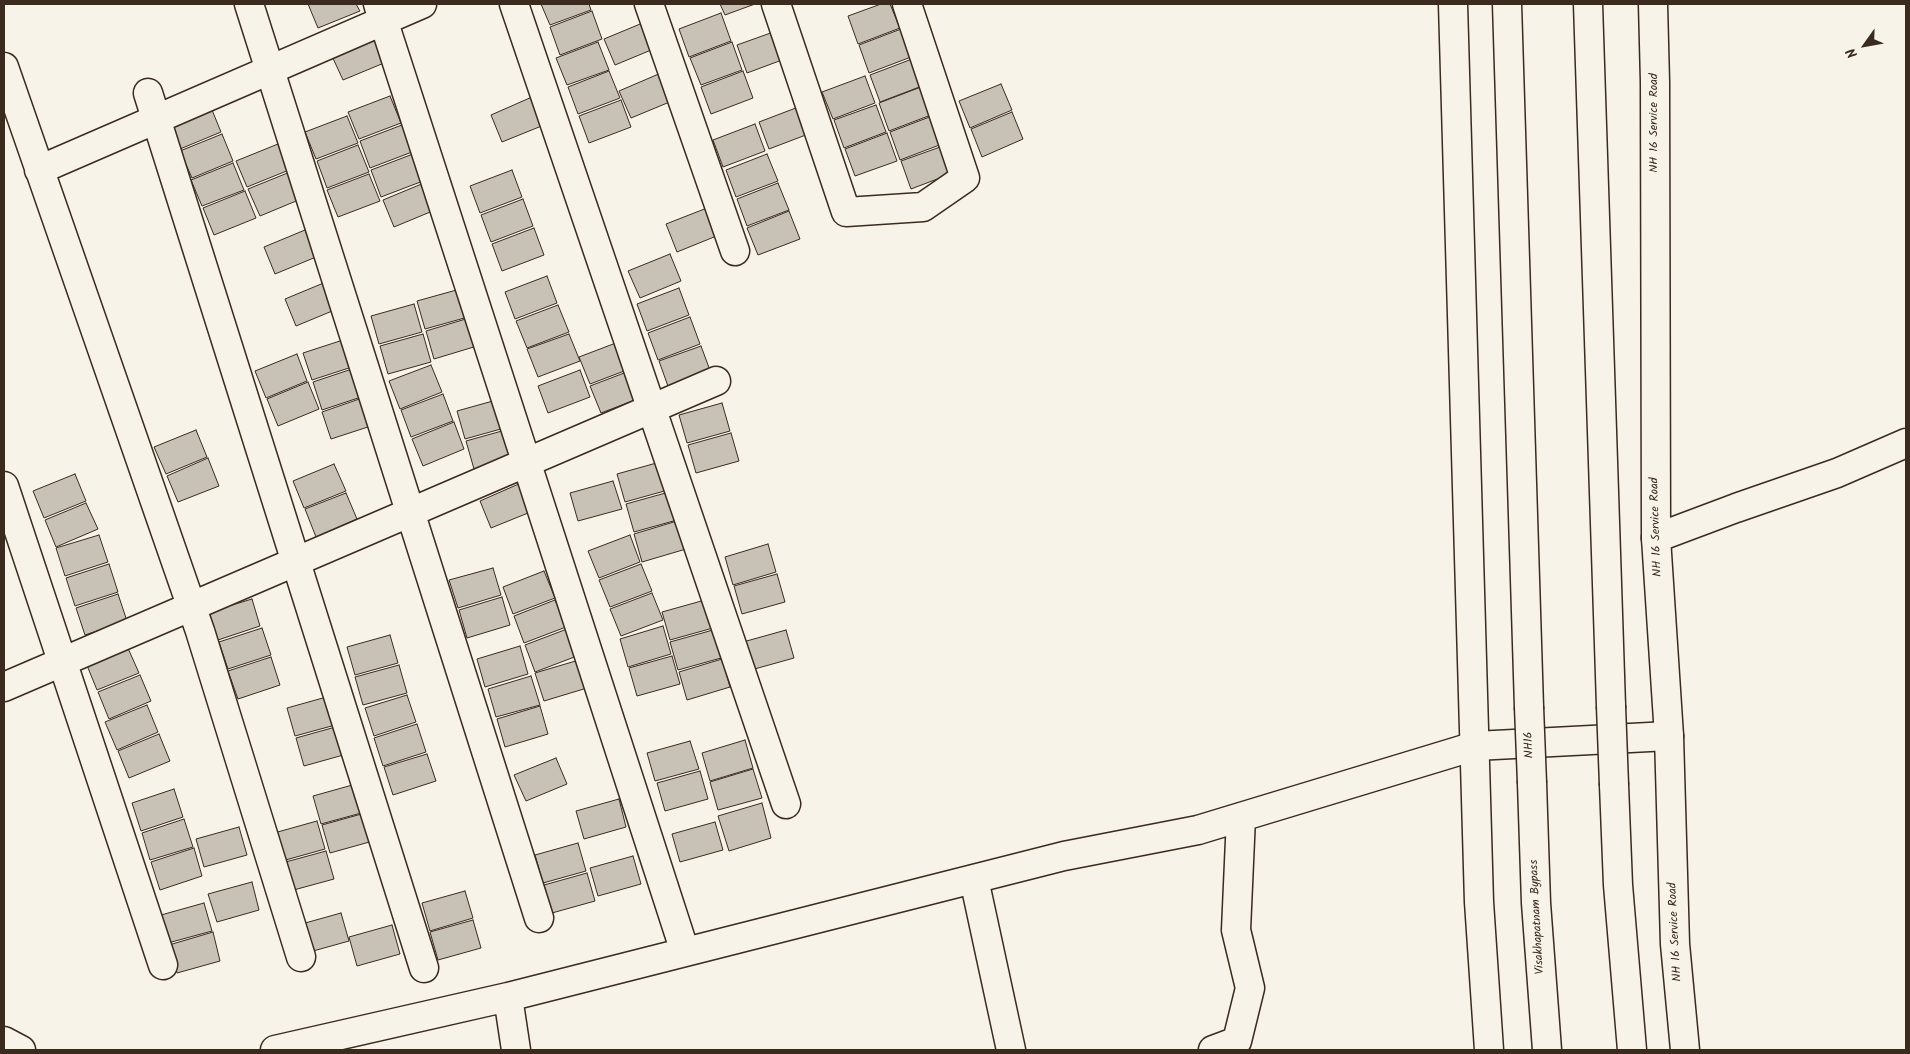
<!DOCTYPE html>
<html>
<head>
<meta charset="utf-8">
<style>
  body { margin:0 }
  #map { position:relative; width:1910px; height:1054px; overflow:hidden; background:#f7f3e8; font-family:Kalam,sans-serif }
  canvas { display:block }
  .frame { position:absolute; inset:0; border:5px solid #3b2a1e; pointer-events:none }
  .north { position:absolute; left:1840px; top:20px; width:50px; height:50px; -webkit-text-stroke:4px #f7f3e8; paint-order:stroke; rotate:238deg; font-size:14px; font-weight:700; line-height:20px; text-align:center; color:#3b2a1e }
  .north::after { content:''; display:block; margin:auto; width:18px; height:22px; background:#3b2a1e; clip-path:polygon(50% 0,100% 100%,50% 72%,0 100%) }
</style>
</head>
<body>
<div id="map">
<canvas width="1910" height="1054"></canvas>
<div class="frame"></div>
<div class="north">N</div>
</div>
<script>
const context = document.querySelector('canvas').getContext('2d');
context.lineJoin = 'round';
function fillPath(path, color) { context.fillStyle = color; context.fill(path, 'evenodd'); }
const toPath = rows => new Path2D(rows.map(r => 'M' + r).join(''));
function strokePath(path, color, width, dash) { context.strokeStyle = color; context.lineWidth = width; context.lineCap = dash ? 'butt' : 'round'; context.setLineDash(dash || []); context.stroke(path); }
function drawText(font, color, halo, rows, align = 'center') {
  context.font = font + ' Kalam,sans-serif'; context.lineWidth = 4.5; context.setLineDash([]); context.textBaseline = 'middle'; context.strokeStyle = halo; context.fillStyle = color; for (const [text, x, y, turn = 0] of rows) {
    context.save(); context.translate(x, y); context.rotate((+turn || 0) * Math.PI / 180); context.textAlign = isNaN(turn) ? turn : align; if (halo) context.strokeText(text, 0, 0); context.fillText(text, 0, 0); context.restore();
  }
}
const building = toPath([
  [308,4,356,4,360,11,318,28,308,4],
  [541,4,589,4,591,10,550,25,541,4],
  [720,4,755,4,725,15,720,4],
  [881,4,890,4,900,28,858,44,848,16,881,4],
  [592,11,602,39,560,55,550,27,592,11],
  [721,13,731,41,689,57,679,29,721,13],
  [645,22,656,48,615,65,604,39,645,22],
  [901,29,911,57,869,73,859,45,901,29],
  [779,30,790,57,747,73,737,45,779,30],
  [373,36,384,63,343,80,331,54,373,36],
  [598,42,609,70,567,85,556,58,598,42],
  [732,42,742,70,701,85,690,58,732,42],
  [912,59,922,86,880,102,870,75,912,59],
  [609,71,620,98,578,114,568,87,609,71],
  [743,71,753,98,711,114,701,87,743,71],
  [661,73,672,101,631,118,619,91,661,73],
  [865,76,875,103,833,119,822,92,865,76],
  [1001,84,1012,110,970,128,959,101,1001,84],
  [921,87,931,115,889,131,879,103,921,87],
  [390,96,401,123,359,139,348,112,390,96],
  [532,97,544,125,502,142,491,115,532,97],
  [621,100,631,127,589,143,579,116,621,100],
  [210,105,221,132,180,149,168,122,210,105],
  [876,105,886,132,844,148,834,120,876,105],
  [801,106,811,133,769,149,759,122,801,106],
  [1012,112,1023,139,982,157,971,129,1012,112],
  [347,116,358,143,316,159,305,132,347,116],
  [932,116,942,144,900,160,890,132,932,116],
  [755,124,765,151,723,167,713,140,755,124],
  [402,125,412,152,370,168,360,141,402,125],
  [887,133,897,161,855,176,845,149,887,133],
  [222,134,233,161,192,178,180,151,222,134],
  [278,144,289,170,247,187,236,161,278,144],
  [358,145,369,172,327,188,317,161,358,145],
  [943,146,953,173,911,189,901,161,943,146],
  [413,154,423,181,381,197,371,170,413,154],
  [767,154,778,181,736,197,726,170,767,154],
  [233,163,244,190,202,206,191,180,233,163],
  [512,170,522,197,480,213,470,186,512,170],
  [290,172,301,199,260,216,248,189,290,172],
  [369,174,380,201,338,217,327,190,369,174],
  [424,183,435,210,394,227,383,200,424,183],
  [778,183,789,210,747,226,737,199,778,183],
  [245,191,256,218,214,235,203,208,245,191],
  [523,199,533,226,491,242,481,215,523,199],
  [707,208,719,235,677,252,666,224,707,208],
  [789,211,800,239,758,255,747,228,789,211],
  [534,228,544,255,502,271,492,244,534,228],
  [305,230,316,257,275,274,264,247,305,230],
  [670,254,681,281,640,298,628,271,670,254],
  [547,276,557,303,515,319,505,292,547,276],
  [326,282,337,309,296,326,285,299,326,282],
  [679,288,689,315,647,331,637,304,679,288],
  [460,289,468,317,425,329,417,301,460,289],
  [414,304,422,332,379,344,371,316,414,304],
  [558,305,569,332,527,348,516,321,558,305],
  [690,317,700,344,658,360,648,333,690,317],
  [469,318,477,346,434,359,426,331,469,318],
  [423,334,431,362,388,374,380,346,423,334],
  [569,334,580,361,538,377,527,349,569,334],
  [346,339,355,366,312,380,303,353,346,339],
  [621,341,632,368,590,384,579,357,621,341],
  [701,346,711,373,669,389,659,361,701,346],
  [297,354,307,381,266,398,255,371,297,354],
  [431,365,442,392,400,409,389,381,431,365],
  [355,368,364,396,322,410,313,382,355,368],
  [580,370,590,397,548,413,538,386,580,370],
  [632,370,643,397,601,413,590,386,632,370],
  [308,382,319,409,278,426,267,399,308,382],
  [443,394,453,421,411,437,401,410,443,394],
  [365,397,374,425,331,439,322,412,365,397],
  [500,399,508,427,465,439,457,411,500,399],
  [722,403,730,431,687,443,679,415,722,403],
  [454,422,464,449,423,466,412,439,454,422],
  [509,429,517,457,474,469,466,441,509,429],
  [196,430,207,457,166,474,154,447,196,430],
  [731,433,739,461,696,473,688,445,731,433],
  [208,458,219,486,178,502,167,476,208,458],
  [660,462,668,490,625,502,617,474,660,462],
  [334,464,346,491,304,508,293,481,334,464],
  [75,474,86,501,44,518,33,491,75,474],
  [613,481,622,509,578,521,570,493,613,481],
  [521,483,533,511,491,528,480,501,521,483],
  [669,492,677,520,634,532,626,504,669,492],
  [346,493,357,519,316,537,305,509,346,493],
  [86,503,98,529,56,547,45,520,86,503],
  [677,521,686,549,642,562,634,534,677,521],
  [99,535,108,562,65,576,56,548,99,535],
  [630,535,640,562,599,578,588,551,630,535],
  [768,544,776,572,733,585,725,557,768,544],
  [109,564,118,592,75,606,66,578,109,564],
  [641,564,652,591,610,607,599,580,641,564],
  [493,568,501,595,458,608,449,580,493,568],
  [544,571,555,598,513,614,503,587,544,571],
  [777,574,785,602,742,614,734,586,777,574],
  [652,593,663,620,621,636,610,609,652,593],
  [118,594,127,621,85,635,76,608,118,594],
  [502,597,510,625,467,638,459,610,502,597],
  [252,599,260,626,218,640,209,612,252,599],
  [555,600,566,627,524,643,514,616,555,600],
  [705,600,713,628,670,640,662,612,705,600],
  [663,626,671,654,628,667,620,639,663,626],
  [262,628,271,655,228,669,219,642,262,628],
  [567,629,577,656,535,672,525,645,567,629],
  [713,630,721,658,678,670,670,642,713,630],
  [786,630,794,658,751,670,743,642,786,630],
  [390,635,398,663,355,675,347,647,390,635],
  [127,646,139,673,97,690,86,663,127,646],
  [520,646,528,674,485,687,477,659,520,646],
  [672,656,680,684,637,696,629,668,672,656],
  [271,657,280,685,238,699,228,671,271,657],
  [722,659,730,687,687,700,679,672,722,659],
  [579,660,587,688,544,701,535,673,579,660],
  [399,665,407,693,363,705,355,677,399,665],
  [140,675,151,701,109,719,98,692,140,675],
  [531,676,540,705,496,717,488,689,531,676],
  [407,695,416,722,374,736,365,708,407,695],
  [330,696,339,724,295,736,287,708,330,696],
  [147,705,158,732,117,750,105,722,147,705],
  [540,706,548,734,505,747,497,719,540,706],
  [417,724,426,752,383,766,374,738,417,724],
  [339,726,347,754,304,766,296,738,339,726],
  [159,734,170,761,129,778,118,751,159,734],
  [745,740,753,768,710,781,702,753,745,740],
  [690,741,699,769,655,781,647,753,690,741],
  [427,754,436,781,393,795,384,767,427,754],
  [556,758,567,784,526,801,514,775,556,758],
  [753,769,762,798,718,810,710,782,753,769],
  [700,771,708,799,665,811,657,783,700,771],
  [356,784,365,812,321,824,313,796,356,784],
  [174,789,183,817,141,831,132,803,174,789],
  [619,799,626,827,584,839,576,811,619,799],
  [762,803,771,838,729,851,718,816,762,803],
  [365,813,373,841,330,853,322,825,365,813],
  [184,819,193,847,150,860,142,833,184,819],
  [317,821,325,849,282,861,274,833,317,821],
  [715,822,723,850,680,862,672,834,715,822],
  [239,827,247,855,204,867,196,839,239,827],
  [578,843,586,871,543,883,535,855,578,843],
  [194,848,202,876,160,890,151,862,194,848],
  [326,851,334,879,290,891,282,863,326,851],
  [633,856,641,884,598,896,590,868,633,856],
  [587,873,595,901,552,913,544,885,587,873],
  [252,882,259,910,217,922,208,894,252,882],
  [465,891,473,918,430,931,422,903,465,891],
  [204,903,212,931,168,943,161,915,204,903],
  [341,913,349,941,306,953,298,925,341,913],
  [473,920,481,948,438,960,430,932,473,920],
  [392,925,400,954,357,966,349,937,392,925],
  [213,932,220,961,177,973,169,945,213,932]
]);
const street = toPath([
  [249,4,539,918],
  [378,4,685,952],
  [514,4,786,804],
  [649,4,735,251],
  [776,4,846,212,923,207,965,178,907,4],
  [4,67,200,631,301,957],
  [148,93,424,968],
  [39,170,422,4],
  [4,486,163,965],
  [1656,538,1736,508,1837,473,1906,443],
  [4,687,716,381],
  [974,879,1011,1050],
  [508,997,516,1050],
  [4,1041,21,1050],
  [275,1050,508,997,1064,856,1198,830,1475,746,1669,736],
  [1213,1050,1237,1041,1250,988,1236,930,1241,817]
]);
const secondary = toPath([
  [1453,4,1479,902,1489,1050],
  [1653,4,1655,82,1656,538,1669,736,1675,944,1685,1050]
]);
const highway = toPath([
  [1507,4,1529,707],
  [1588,4,1611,706],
  [1532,783,1536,903,1547,1050],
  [1614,785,1618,885,1632,1050]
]);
const highwayBridge = toPath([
  [1611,706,1614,785],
  [1529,707,1532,783]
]);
const streetNames = [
  ["NH 16 Service Road",1655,123,-90],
  ["NH 16 Service Road",1657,527,-92],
  ["NH16",1530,745,-92],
  ["Visakhapatnam Bypass",1538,917,-93],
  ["NH 16 Service Road",1676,932,-93]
];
fillPath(building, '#c8c1b6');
strokePath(building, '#3b2a1e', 1);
strokePath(street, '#3b2a1e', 31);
strokePath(secondary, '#3b2a1e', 31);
strokePath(highway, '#3b2a1e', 31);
strokePath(street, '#f7f3e8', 28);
strokePath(secondary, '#f7f3e8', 28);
strokePath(highway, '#f7f3e8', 28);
strokePath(highwayBridge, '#3b2a1e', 31, []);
strokePath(highwayBridge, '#f7f3e8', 28);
drawText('12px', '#3b2a1e', '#f7f3e8', streetNames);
</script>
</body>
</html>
